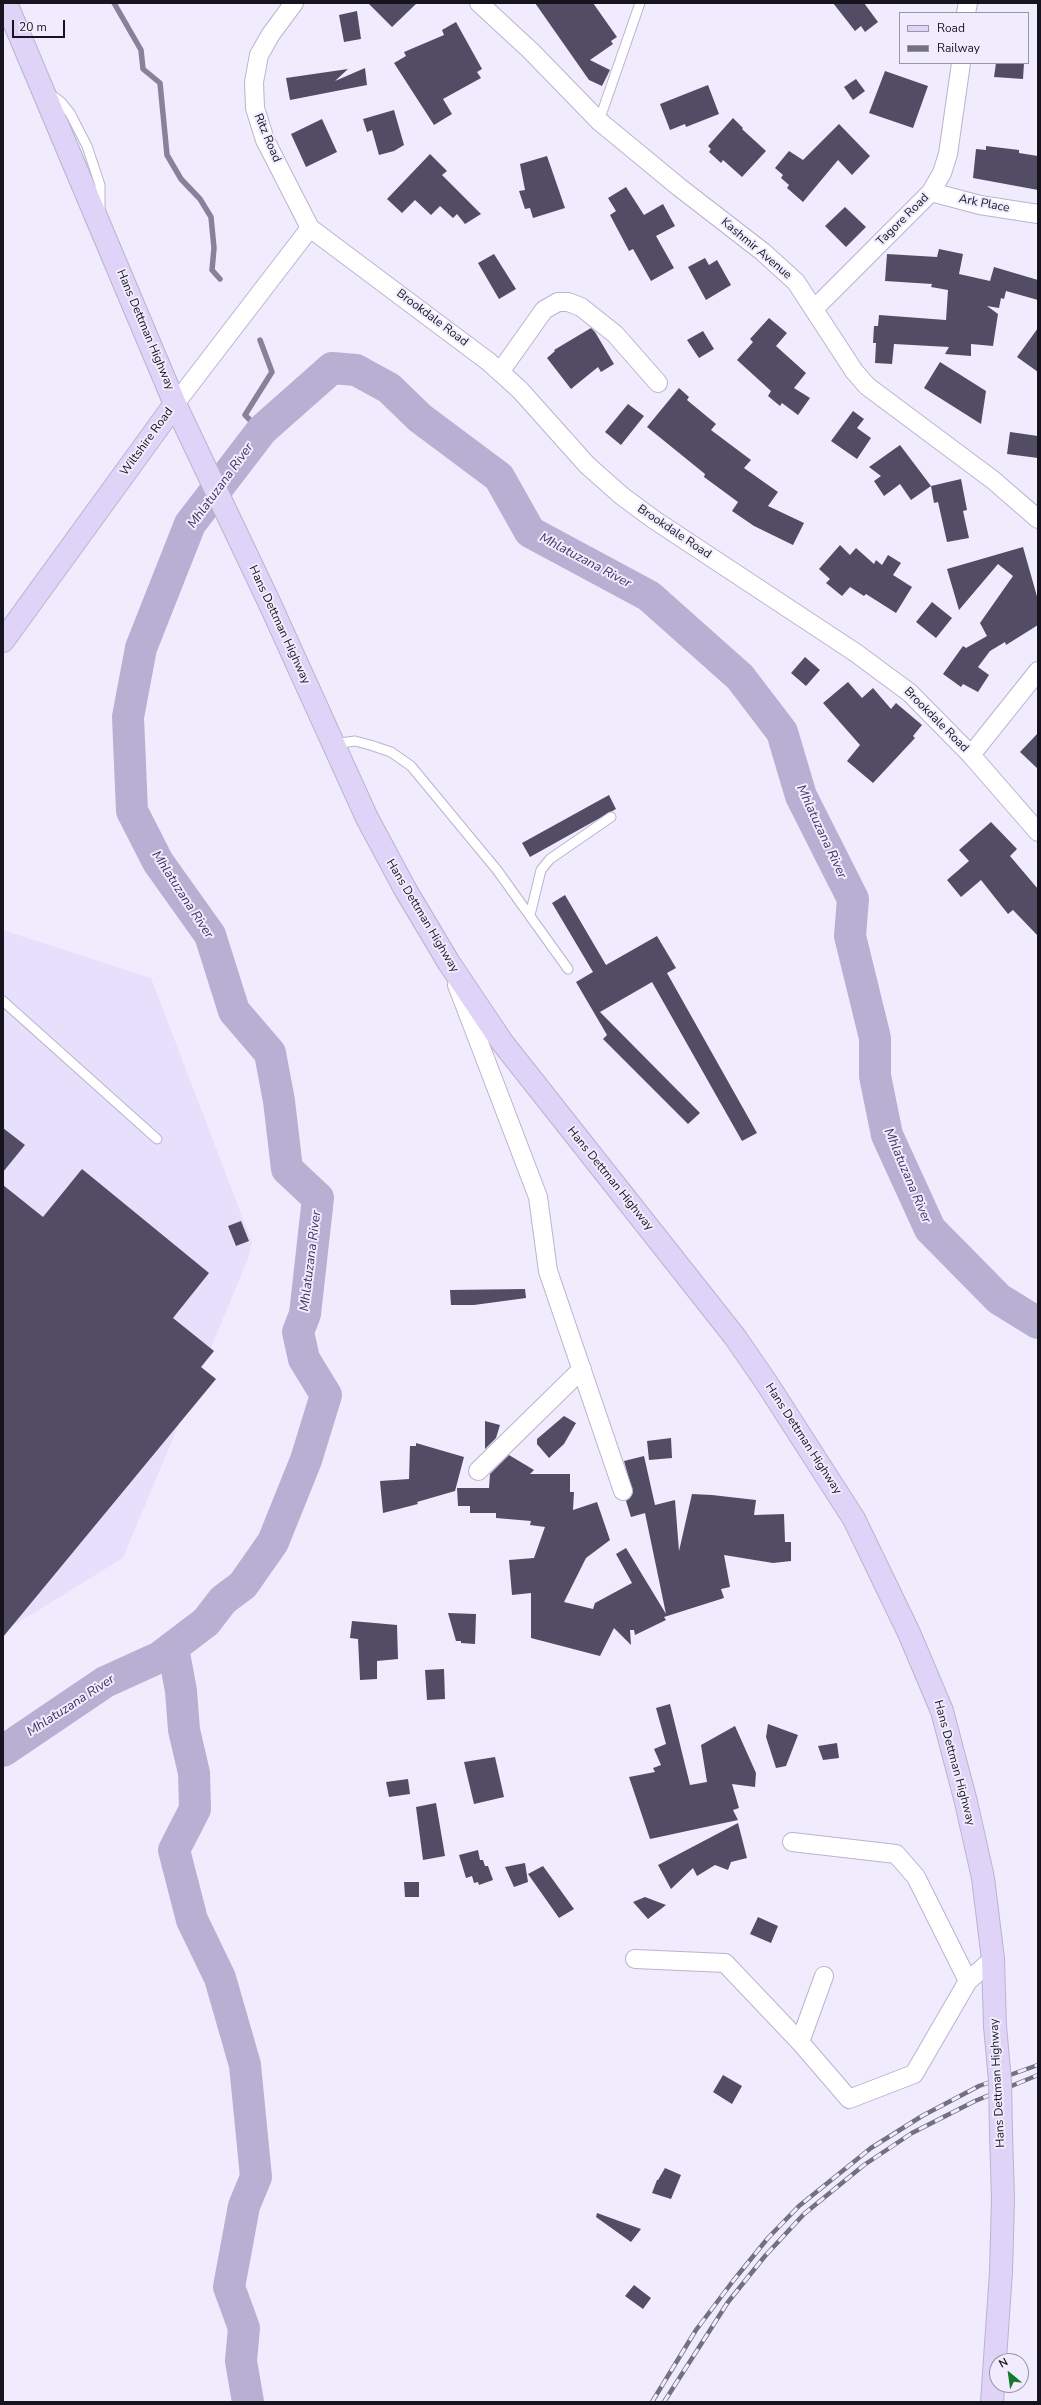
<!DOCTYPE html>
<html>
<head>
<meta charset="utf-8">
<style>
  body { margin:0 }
  #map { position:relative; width:1041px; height:2405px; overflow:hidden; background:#f0ecfe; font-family:"Nunito Sans",sans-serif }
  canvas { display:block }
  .frame { position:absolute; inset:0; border:4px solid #16141e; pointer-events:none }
  .legend { position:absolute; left:899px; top:12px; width:130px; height:52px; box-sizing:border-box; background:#f0ecfe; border:1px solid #9996a4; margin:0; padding:5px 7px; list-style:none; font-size:12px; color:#16141e }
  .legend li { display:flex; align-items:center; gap:8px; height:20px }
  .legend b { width:20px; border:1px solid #9996a4 }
  .north { position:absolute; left:989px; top:2353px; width:40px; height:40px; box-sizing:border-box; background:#f0ecfe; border:1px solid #9996a4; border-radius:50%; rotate:331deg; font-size:11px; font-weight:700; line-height:16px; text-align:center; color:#16141e }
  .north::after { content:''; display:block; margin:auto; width:14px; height:18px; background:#167829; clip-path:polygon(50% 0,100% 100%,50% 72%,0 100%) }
  .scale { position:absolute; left:12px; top:20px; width:53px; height:18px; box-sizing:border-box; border:2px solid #16141e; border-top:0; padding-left:5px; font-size:12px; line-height:14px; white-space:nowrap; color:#16141e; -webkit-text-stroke:3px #f0ecfe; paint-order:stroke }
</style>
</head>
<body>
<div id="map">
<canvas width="1041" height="2405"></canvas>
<div class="frame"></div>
<ul class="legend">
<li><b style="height:5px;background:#dfd4f7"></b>Road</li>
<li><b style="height:5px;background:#73717e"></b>Railway</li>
</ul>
<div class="north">N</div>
<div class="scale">20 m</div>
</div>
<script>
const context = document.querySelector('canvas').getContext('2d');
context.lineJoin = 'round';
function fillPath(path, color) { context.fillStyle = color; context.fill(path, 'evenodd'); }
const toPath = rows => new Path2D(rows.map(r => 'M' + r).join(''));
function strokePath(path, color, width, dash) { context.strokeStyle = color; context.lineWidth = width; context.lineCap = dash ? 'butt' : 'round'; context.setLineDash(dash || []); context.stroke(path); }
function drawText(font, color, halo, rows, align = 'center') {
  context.font = font + ' "Nunito Sans",sans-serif'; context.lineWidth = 4; context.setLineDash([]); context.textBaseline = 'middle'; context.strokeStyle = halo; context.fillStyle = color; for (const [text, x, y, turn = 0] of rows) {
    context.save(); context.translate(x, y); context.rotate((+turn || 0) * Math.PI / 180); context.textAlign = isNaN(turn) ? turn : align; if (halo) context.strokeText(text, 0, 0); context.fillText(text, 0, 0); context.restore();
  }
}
const built = toPath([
  [3,930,151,978,252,1242,248,1259,123,1558,3,1632]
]);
const stream = toPath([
  [114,3,141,50,143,69,160,83,167,155,181,179,200,199,211,217,214,248,212,270,220,279],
  [260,340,272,372,245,415,251,421,271,422]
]);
const river = toPath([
  [173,1648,181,1691,184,1730,194,1773,195,1809,174,1850,192,1920,220,1978,245,2065,256,2177,244,2206,229,2287,244,2328,241,2361,248,2402],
  [3,1751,105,1682,160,1657,206,1622,223,1600,243,1585,273,1542,306,1460,326,1395,304,1359,298,1332,305,1314,318,1198,287,1169,279,1101,270,1053,234,1011,210,935,158,862,132,811,128,717,141,648,190,524,262,430,332,368,356,370,389,388,420,418,499,477,530,532,649,596,740,677,782,732,801,796,853,899,850,936,875,1038,875,1076,887,1135,930,1229,999,1299,1038,1323]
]);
const building = toPath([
  [368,3,417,3,392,27],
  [535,3,593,3,617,37,611,41,613,44,590,60,610,70,602,86,589,80],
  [833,3,864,3,878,22,865,32,861,26,855,31],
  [357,11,361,39,344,42,339,15],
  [456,22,482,69,477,72,481,78,443,99,452,114,434,125,394,63,406,56,404,52,444,35,442,30],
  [996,63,1024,63,1023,79,994,77],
  [365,68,367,85,290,100,286,78,348,69,335,81],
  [885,71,928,86,913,128,869,113],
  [856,79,865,91,853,100,844,87],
  [708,85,719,114,686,127,685,124,670,130,660,104],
  [394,110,404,145,394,151,379,155,372,130,367,132,363,119],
  [733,118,743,128,742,129,766,151,742,177,723,160,721,163,709,152,711,149,708,146],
  [322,119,337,152,306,167,291,134],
  [839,124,870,156,852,175,838,160,803,202,787,188,789,185,781,178,783,175,775,168,789,151,803,160],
  [986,146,1019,150,1019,153,1038,156,1038,190,973,178,976,149,986,150],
  [430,154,447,171,442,175,481,214,465,224,457,214,453,218,440,206,431,215,415,200,402,213,387,199],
  [547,156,565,208,533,218,530,208,525,209,519,191,525,190,520,164],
  [626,187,644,215,663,204,675,226,656,236,674,268,651,281,633,249,629,251,610,215,616,211,608,198],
  [845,207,866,227,846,247,825,226],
  [939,249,963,254,959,274,990,281,994,267,1038,280,1038,300,1006,291,1004,299,1001,298,999,308,987,306,998,314,993,346,971,344,971,356,945,354,949,347,894,344,892,364,875,363,876,343,873,343,874,326,878,326,879,315,946,320,948,290,931,287,932,284,885,281,887,254,937,257],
  [494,254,516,289,499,299,478,263],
  [705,258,709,265,717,260,731,285,706,300,688,267],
  [769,318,787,333,776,346,806,373,794,388,810,398,798,415,782,403,780,406,768,396,771,391,737,360,753,342,750,339],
  [591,328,595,332,614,364,601,372,598,367,571,389,547,358,555,351,554,350],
  [1038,328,1038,372,1017,357],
  [703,331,714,349,699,358,687,340],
  [940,362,986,391,981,424,924,388],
  [679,388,689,397,687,400,716,424,711,430,751,460,744,468,778,492,768,506,804,523,793,545,754,526,732,511,738,502,704,477,705,474,647,427],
  [628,404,644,416,621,445,605,432],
  [853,411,864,419,857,428,871,438,857,459,831,441],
  [1010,432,1038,436,1038,458,1007,454],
  [900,445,931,486,911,500,900,484,884,496,874,481,881,476,869,467],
  [961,479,967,510,963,511,969,538,947,542,938,502,934,503,931,486],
  [840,545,850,555,856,548,874,564,876,560,882,565,888,555,901,563,893,575,912,587,896,613,866,594,864,596,850,587,842,596,826,583,830,579,819,569],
  [1023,547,1038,600,1038,625,1006,645,1005,642,990,651,978,667,989,675,978,692,963,684,961,687,943,674,963,646,966,648,987,636,980,623,1013,576,998,564,959,610,947,569],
  [932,602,952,618,936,638,916,622],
  [805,657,820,670,806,686,791,673],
  [848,682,862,698,873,688,891,709,896,703,922,725,913,736,915,738,873,783,847,761,860,745,823,703],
  [1038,733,1038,769,1020,752],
  [609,795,616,809,530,857,522,843],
  [991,822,1017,849,1010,856,1038,889,1038,936,1013,910,1008,914,981,880,961,897,947,880,969,861,959,850],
  [565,895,606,965,657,936,676,968,667,973,757,1133,742,1141,652,982,600,1012,700,1113,688,1124,603,1039,607,1035,576,982,593,972,552,903],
  [3,1128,25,1145,3,1172],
  [82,1169,209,1273,173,1318,214,1351,201,1367,216,1379,3,1637,3,1185,43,1217],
  [241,1221,249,1241,236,1246,228,1226],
  [525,1289,526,1298,474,1305,451,1305,450,1290],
  [564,1416,576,1423,564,1444,549,1458,537,1444,537,1439],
  [485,1421,500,1425,496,1438,485,1449],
  [671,1438,672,1458,649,1460,647,1441],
  [416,1443,464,1457,455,1491,417,1502,418,1504,383,1513,380,1481,409,1479,410,1446,416,1446],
  [509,1455,534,1470,530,1474,570,1474,570,1492,574,1492,573,1510,597,1502,610,1540,586,1558,564,1602,593,1609,595,1603,632,1583,616,1554,626,1548,666,1614,645,1513,631,1517,626,1501,633,1493,624,1461,644,1456,655,1505,675,1500,679,1551,692,1494,712,1495,756,1500,754,1515,784,1514,785,1542,791,1542,791,1561,773,1563,724,1555,730,1587,721,1589,724,1598,664,1617,666,1620,635,1635,634,1630,630,1630,631,1645,614,1628,600,1656,531,1638,531,1593,512,1595,509,1560,534,1558,545,1527,530,1525,531,1521,496,1518,496,1513,470,1513,470,1506,458,1506,457,1488,489,1488,490,1474],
  [448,1613,476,1614,475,1644,461,1643,461,1641,456,1641],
  [352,1621,397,1625,398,1659,377,1661,377,1679,360,1680,358,1639,350,1638],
  [444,1669,445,1699,427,1700,425,1670],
  [670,1704,690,1785,707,1782,701,1745,735,1726,756,1773,755,1787,732,1784,739,1808,733,1810,738,1820,650,1839,629,1777,655,1772,653,1768,661,1765,654,1749,666,1744,656,1708],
  [768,1724,798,1735,786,1766,776,1768,766,1737],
  [837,1743,839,1758,823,1760,818,1746],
  [495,1757,504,1797,474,1804,464,1762],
  [408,1779,410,1794,389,1797,386,1782],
  [436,1803,445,1856,423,1860,416,1807],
  [738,1823,747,1858,731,1862,728,1870,715,1865,697,1876,693,1868,671,1889,658,1865],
  [478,1850,480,1860,483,1860,485,1866,488,1866,493,1880,479,1885,478,1882,474,1883,472,1876,466,1878,459,1855],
  [525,1863,528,1882,514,1887,505,1867],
  [543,1866,574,1909,559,1918,528,1874],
  [404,1882,419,1882,419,1897,405,1897],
  [645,1897,666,1905,648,1919,633,1902],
  [758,1917,778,1926,771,1943,750,1934],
  [723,2075,742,2086,732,2104,713,2092],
  [665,2168,681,2175,671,2199,652,2193,657,2180,658,2180],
  [597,2213,641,2229,631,2242,596,2217],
  [634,2285,651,2298,643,2309,625,2296]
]);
const lane = toPath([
  [50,94,61,102,70,113,87,146,100,185,100,208],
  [599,121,640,3],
  [333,744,355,741,370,745,391,752,411,766,497,870,568,969],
  [530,915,541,870,550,859,611,817],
  [3,1001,157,1139]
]);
const street = toPath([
  [294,3,271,34,259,55,254,82,255,108,265,140,310,228,489,362,520,390,587,465,622,496,653,519,856,653,910,693,971,755,1038,832],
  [479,3,531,51,599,121,679,187,763,252,796,282,854,371,867,386,993,480,1038,519],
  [966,13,968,3],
  [931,192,980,205,1038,214],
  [814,309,931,192,942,173,948,154,961,63],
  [500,372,544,310,558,302,568,302,581,307,615,334,658,383],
  [175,404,310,228],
  [971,755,1038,671],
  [457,985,538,1197,548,1271,623,1491],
  [478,1471,582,1369],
  [792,1842,896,1854,916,1877,968,1981,993,1959],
  [635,1959,725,1963,800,2042],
  [824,1976,800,2042,849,2099,914,2074,968,1981]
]);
const secondary = toPath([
  [6,3,175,404,269,602,367,818,405,889,449,963,502,1042,735,1337,766,1382,854,1519,909,1633,942,1711,966,1802,983,1878,993,1959,995,2026],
  [3,641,175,404],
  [992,2402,1001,2272,1003,2199,1001,2133]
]);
const rail = toPath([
  [652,2402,696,2330,733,2281,768,2238,799,2206,871,2148,922,2116,979,2086,1038,2065],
  [664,2402,728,2302,765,2256,804,2214,864,2165,912,2133,975,2101,1038,2075]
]);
const secondaryBridge = toPath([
  [995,2026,1000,2081,1001,2133]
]);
const streetNames = [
  ["Ritz Road",267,138,67],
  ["Ark Place",984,204,11],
  ["Tagore Road",903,220,-45],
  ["Kashmir Avenue",756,249,40],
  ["Brookdale Road",432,318,37],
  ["Hans Dettman Highway",145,330,67],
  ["Wiltshire Road",147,442,-54],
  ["Brookdale Road",674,532,34],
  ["Hans Dettman Highway",279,625,65],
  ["Brookdale Road",936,720,45],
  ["Hans Dettman Highway",422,916,59],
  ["Hans Dettman Highway",610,1179,51],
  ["Hans Dettman Highway",803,1439,57],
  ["Hans Dettman Highway",954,1763,75],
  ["Hans Dettman Highway",998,2083,-93]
];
const waterNames = [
  ["Mhlatuzana River",221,486,-54],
  ["Mhlatuzana River",585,561,28],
  ["Mhlatuzana River",821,832,65],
  ["Mhlatuzana River",182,895,57],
  ["Mhlatuzana River",907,1176,67],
  ["Mhlatuzana River",311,1261,-83],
  ["Mhlatuzana River",71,1706,-33]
];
fillPath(built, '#e6e0fd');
strokePath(stream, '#87819c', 5.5);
strokePath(river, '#b8b0d2', 32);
fillPath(building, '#524d65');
strokePath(lane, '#bab3cf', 11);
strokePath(street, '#bab3cf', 20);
strokePath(secondary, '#bab3cf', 24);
strokePath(lane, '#fff', 9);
strokePath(street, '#fff', 18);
strokePath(secondary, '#dfd4f7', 22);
strokePath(rail, '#73717e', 4.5);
strokePath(rail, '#f0ecfe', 3, [9]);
strokePath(secondaryBridge, '#bab3cf', 24, []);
strokePath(secondaryBridge, '#dfd4f7', 22);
drawText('12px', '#16141e', '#f0ecfe', streetNames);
drawText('italic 13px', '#3e315f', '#f0ecfe', waterNames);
</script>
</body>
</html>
